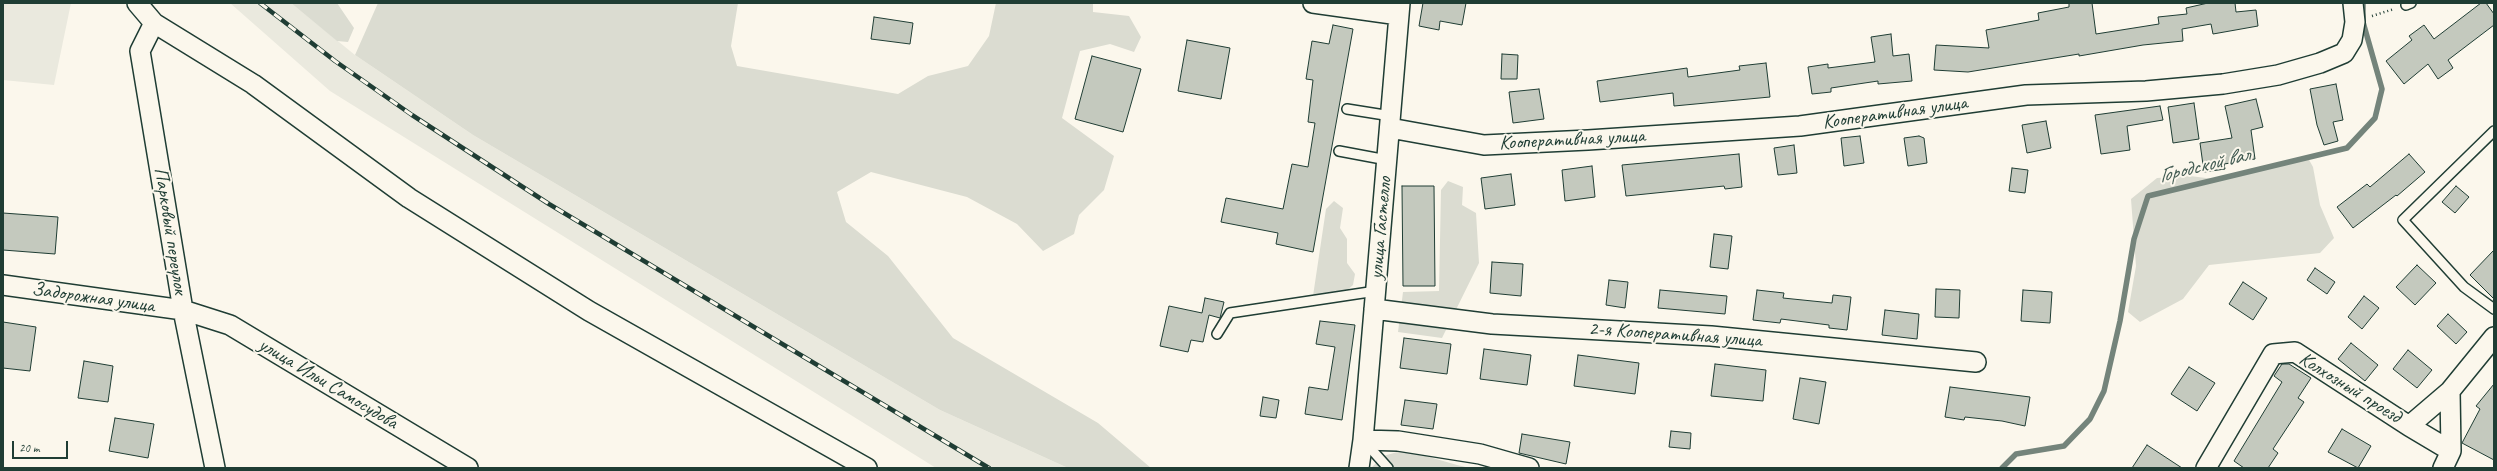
<!DOCTYPE html>
<html>
<head>
<meta charset="utf-8">
<style>
  body { margin:0 }
  #map { position:relative; width:2497px; height:471px; overflow:hidden; background:#fbf7ec; font-family:Caveat,sans-serif }
  canvas { display:block }
  .frame { position:absolute; inset:0; border:4px solid #1f3d34; pointer-events:none }
  .scale { position:absolute; left:12px; top:441px; width:56px; height:18px; box-sizing:border-box; border:2px solid #1f3d34; border-top:0; padding-left:5px; font-size:12px; line-height:14px; white-space:nowrap; color:#1f3d34; -webkit-text-stroke:3px #fbf7ec; paint-order:stroke }
</style>
</head>
<body>
<div id="map">
<canvas width="2497" height="471"></canvas>
<div class="frame"></div>
<div class="scale">20 m</div>
</div>
<script>
const context = document.querySelector('canvas').getContext('2d');
context.lineJoin = 'round';
function fillPath(path, color) { context.fillStyle = color; context.fill(path, 'evenodd'); }
const toPath = rows => new Path2D(rows.map(r => 'M' + r).join(''));
function strokePath(path, color, width, dash) { context.strokeStyle = color; context.lineWidth = width; context.lineCap = dash ? 'butt' : 'round'; context.setLineDash(dash || []); context.stroke(path); }
function drawText(font, color, halo, rows, align = 'center') {
  context.font = font + ' Caveat,sans-serif'; context.lineWidth = 4; context.setLineDash([]); context.textBaseline = 'middle'; context.strokeStyle = halo; context.fillStyle = color; for (const [text, x, y, turn = 0] of rows) {
    context.save(); context.translate(x, y); context.rotate((+turn || 0) * Math.PI / 180); context.textAlign = isNaN(turn) ? turn : align; if (halo) context.strokeText(text, 0, 0); context.fillText(text, 0, 0); context.restore();
  }
}
const built = toPath([
  [3,3,71,3,54,85,3,80],
  [230,3,291,3,355,55,473,135,940,410,1068,468,936,468,330,91]
]);
const green = toPath([
  [291,3,337,3,354,28,348,42,337,41],
  [378,3,738,3,731,46,737,66,898,94,928,76,968,66,989,36,996,3,1093,3,1093,12,1129,16,1141,37,1134,52,1110,44,1080,51,1062,118,1114,156,1104,190,1079,215,1074,234,1043,251,1017,224,967,197,871,172,837,192,846,222,888,256,953,338,1098,423,1151,468,1068,468,940,410,473,135,355,55],
  [2300,157,2308,158,2313,167,2320,205,2334,238,2320,253,2209,265,2183,299,2140,322,2128,312,2136,266,2131,199,2157,178,2190,176,2222,180],
  [1448,181,1463,187,1462,205,1476,213,1479,263,1442,338,1398,332,1403,292,1439,291,1441,190],
  [1334,201,1343,208,1340,228,1347,239,1347,263,1355,274,1353,285,1344,293,1313,296,1326,209],
  [1405,450,1457,465,1470,468,1371,468,1383,456]
]);
const stream = toPath([
  [2002,468,2016,454,2064,446,2090,419,2104,391,2120,321,2134,239,2148,196,2347,148,2375,118,2382,89,2363,22,2363,3]
]);
const building = toPath([
  [1423,3,1466,3,1462,25,1440,21,1439,30,1419,26,1423,3],
  [2069,3,2092,3,2096,34,2159,24,2158,17,2187,14,2186,8,2208,3,2235,3,2236,12,2256,10,2258,26,2213,34,2211,24,2182,29,2183,41,2143,45,2079,56,2079,54,1968,72,1934,70,1936,45,1989,48,1986,30,2039,20,2038,13,2069,7,2069,3],
  [2481,3,2486,3,2494,14,2494,25,2448,60,2453,68,2438,79,2428,64,2404,84,2386,61,2412,40,2409,36,2424,25,2434,39,2481,3],
  [874,17,913,23,910,44,871,39,874,17],
  [1333,25,1353,29,1313,252,1276,244,1278,233,1221,222,1226,198,1283,209,1292,164,1308,167,1315,123,1308,122,1313,80,1306,79,1312,41,1329,44,1333,25],
  [1891,34,1893,56,1909,54,1912,81,1878,84,1878,81,1831,88,1831,92,1812,94,1808,67,1828,64,1828,68,1875,62,1871,37,1891,34],
  [1187,40,1230,48,1221,99,1178,91,1187,40],
  [1502,54,1518,55,1517,79,1501,79,1502,54],
  [1092,56,1141,69,1123,132,1075,119,1092,56],
  [1766,63,1770,97,1674,106,1673,93,1600,102,1597,81,1687,68,1688,77,1740,70,1739,66,1766,63],
  [2336,84,2343,120,2333,122,2338,141,2324,145,2317,125,2310,89,2336,84],
  [1539,89,1544,119,1513,123,1509,92,1539,89],
  [2256,99,2263,127,2251,130,2255,159,2224,164,2225,169,2204,172,2200,143,2232,138,2225,106,2256,99],
  [2194,103,2199,139,2173,143,2168,107,2194,103],
  [2160,106,2163,120,2127,126,2130,150,2101,154,2095,115,2160,106],
  [2046,121,2051,148,2027,153,2022,125,2046,121],
  [1860,136,1864,163,1844,166,1841,138,1860,136],
  [1919,136,1924,138,1927,163,1908,166,1904,138,1919,136],
  [1794,145,1797,173,1778,175,1774,148,1794,145],
  [1739,154,1742,187,1725,189,1724,186,1626,196,1622,165,1739,154],
  [2409,154,2425,172,2397,196,2396,195,2353,228,2337,207,2367,184,2370,187,2409,154],
  [1592,166,1595,197,1565,201,1562,170,1592,166],
  [2012,168,2028,170,2025,193,2009,191,2012,168],
  [1511,174,1515,205,1485,209,1481,178,1511,174],
  [1402,186,1434,186,1435,286,1403,286,1402,186],
  [2456,186,2469,197,2455,213,2442,202,2456,186],
  [3,213,58,217,55,254,3,250,3,213],
  [1714,234,1732,236,1728,269,1710,267,1714,234],
  [2494,250,2494,299,2470,275,2494,250],
  [1492,262,1523,264,1521,296,1490,293,1492,262],
  [2417,265,2436,283,2415,305,2396,287,2417,265],
  [2315,268,2335,282,2327,294,2307,280,2315,268],
  [1609,280,1628,282,1625,308,1606,305,1609,280],
  [2243,282,2267,298,2253,320,2229,304,2243,282],
  [1936,289,1960,290,1959,318,1935,317,1936,289],
  [1660,290,1727,296,1725,314,1658,308,1660,290],
  [1757,290,1784,293,1783,298,1832,303,1833,295,1851,297,1847,330,1829,328,1829,325,1781,319,1780,323,1753,320,1757,290],
  [2023,290,2052,292,2050,323,2021,321,2023,290],
  [2364,296,2379,308,2362,329,2348,317,2364,296],
  [1205,298,1224,302,1220,318,1209,315,1203,342,1191,340,1188,352,1160,346,1169,306,1202,313,1205,298],
  [1885,310,1919,314,1917,339,1882,335,1885,310],
  [2448,314,2467,332,2456,344,2437,326,2448,314],
  [1320,321,1355,325,1342,420,1305,414,1309,387,1328,390,1335,347,1316,344,1320,321],
  [3,322,36,327,30,371,3,368,3,322],
  [1404,338,1451,344,1447,374,1400,368,1404,338],
  [2351,343,2378,365,2365,381,2338,359,2351,343],
  [1484,349,1531,355,1527,385,1480,379,1484,349],
  [2408,350,2432,370,2417,388,2393,369,2408,350],
  [1578,355,1639,363,1635,394,1574,386,1578,355],
  [84,361,113,366,108,402,78,398,84,361],
  [1715,364,1766,370,1763,401,1711,396,1715,364],
  [2282,364,2289,364,2311,378,2298,398,2304,402,2273,449,2278,453,2268,468,2244,468,2234,461,2282,382,2274,376,2282,364],
  [2189,367,2215,383,2197,411,2171,394,2189,367],
  [1800,378,1826,382,1819,424,1793,419,1800,378],
  [2494,384,2494,460,2462,443,2480,409,2476,406,2494,384],
  [1950,387,2030,397,2025,426,2002,421,1965,417,1964,420,1945,417,1950,387],
  [1263,397,1279,400,1276,418,1260,416,1263,397],
  [1405,400,1437,404,1433,429,1401,425,1405,400],
  [115,418,154,424,148,458,109,451,115,418],
  [2342,429,2371,446,2358,468,2328,452,2342,429],
  [1671,431,1691,433,1690,449,1669,447,1671,431],
  [1522,434,1570,442,1566,464,1519,453,1522,434],
  [2147,445,2182,468,2132,468,2147,445]
]);
const path = toPath([
  [2372,16,2394,9]
]);
const lane = toPath([
  [2406,5,2411,3],
  [1347,109,1391,116],
  [2494,131,2403,220,2464,287,2494,309],
  [1339,151,1387,160],
  [1217,334,1230,313,1376,291],
  [1364,441,1388,468]
]);
const street = toPath([
  [137,3,154,23,140,51,183,310,215,468],
  [1313,3,1399,15],
  [154,23,253,84,409,198,589,311,867,468],
  [1390,128,1484,145,1588,140,1800,126,2026,95,2146,91,2223,84,2278,75,2320,63,2344,53,2352,40,2355,22,2353,3],
  [3,285,183,310,230,325,468,468],
  [1374,309,1492,324,1711,336,1976,362],
  [2409,426,2451,451],
  [1363,440,1398,441,1480,454,1529,468],
  [1359,468,1363,440,1400,3],
  [2206,468,2273,354,2295,352,2409,426,2450,391,2494,337],
  [2443,468,2451,451,2450,391]
]);
const rail = toPath([
  [260,3,335,61,412,115,549,204,989,468]
]);
const streetNames = [
  ["Кооперативная улица",1895,113,-8],
  ["Кооперативная улица",1572,140,-3],
  ["улица Гастелло",1381,228,-85],
  ["Парковый переулок",170,231,81],
  ["Задорожная улица",93,298,8],
  ["2-я Кооперативная улица",1675,335,4],
  ["улица Ильи Самосудова",328,384,31],
  ["Колхозный проезд",2350,388,32]
];
const waterNames = [
  ["Городской вал",2204,166,-14]
];
fillPath(built, '#eae9de');
fillPath(green, '#dbdcd1');
strokePath(stream, '#74847b', 5.5);
fillPath(building, '#c4c9be');
strokePath(building, '#1f3d34', 1);
strokePath(lane, '#1f3d34', 12);
strokePath(street, '#1f3d34', 22);
strokePath(path, '#1f3d34', 2.5, [1, 3]);
strokePath(lane, '#fbf7ec', 9);
strokePath(street, '#fbf7ec', 19);
strokePath(rail, '#1f3d34', 4.5);
strokePath(rail, '#fbf7ec', 3, [9]);
drawText('20px', '#1f3d34', '#fbf7ec', streetNames);
drawText('italic 21px', '#425b52', '#fbf7ec', waterNames);
</script>
</body>
</html>
